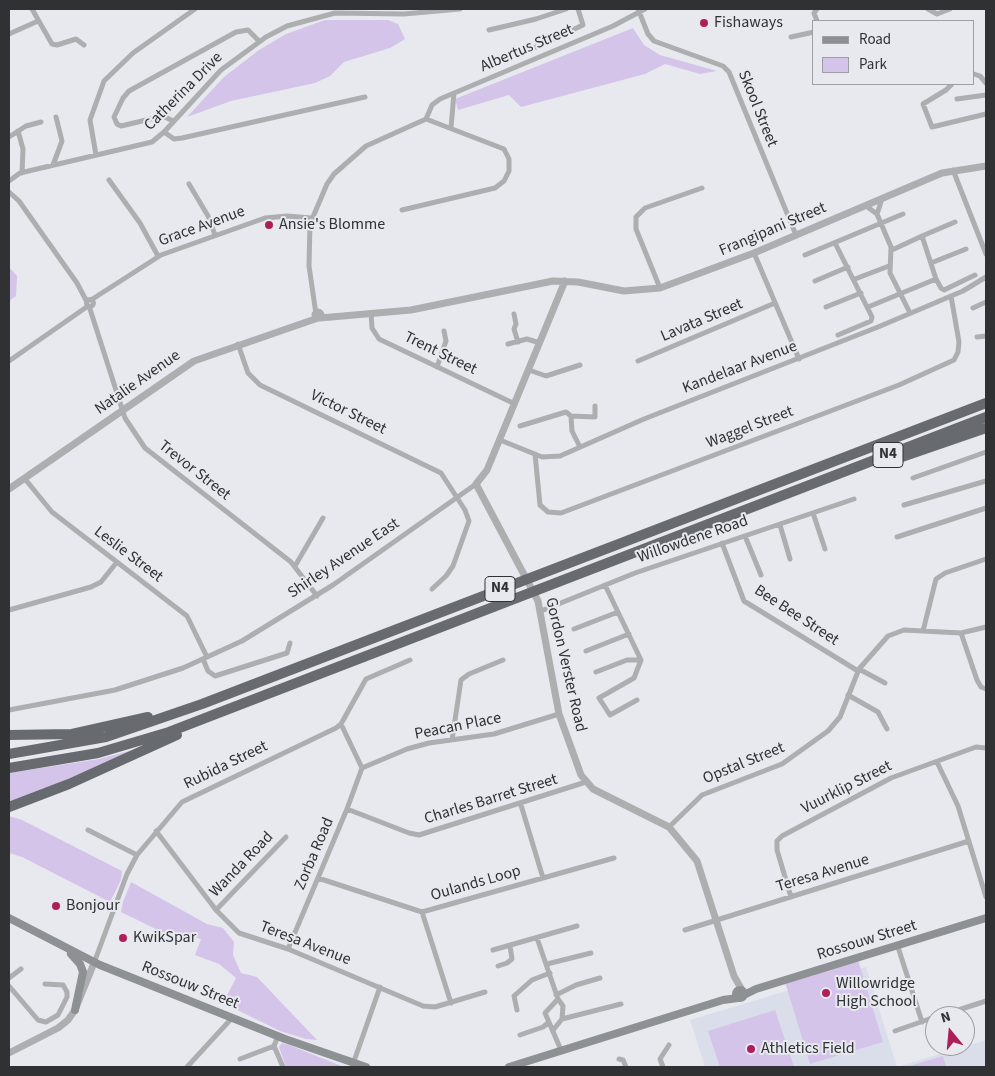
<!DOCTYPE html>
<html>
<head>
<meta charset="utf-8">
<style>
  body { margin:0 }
  #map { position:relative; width:995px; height:1076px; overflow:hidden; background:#e7e9ef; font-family:"Source Sans 3",sans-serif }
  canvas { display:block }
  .frame { position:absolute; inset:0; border:10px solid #303133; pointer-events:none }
  .legend { position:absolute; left:812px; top:20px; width:162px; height:65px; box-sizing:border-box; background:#e7e9ef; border:1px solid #9e9fa4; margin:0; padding:6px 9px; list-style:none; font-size:15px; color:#303133 }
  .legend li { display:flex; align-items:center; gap:10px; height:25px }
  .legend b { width:25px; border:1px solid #9e9fa4 }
  .north { position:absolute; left:925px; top:1006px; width:50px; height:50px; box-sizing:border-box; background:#e7e9ef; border:1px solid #9e9fa4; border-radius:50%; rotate:343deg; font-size:14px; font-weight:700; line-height:20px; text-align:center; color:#303133 }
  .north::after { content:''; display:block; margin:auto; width:18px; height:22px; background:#ad1f59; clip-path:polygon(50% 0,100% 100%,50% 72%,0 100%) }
</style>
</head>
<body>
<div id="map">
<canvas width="995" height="1076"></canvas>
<div class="frame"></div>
<ul class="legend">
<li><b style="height:6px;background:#8e9194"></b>Road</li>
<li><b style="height:14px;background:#d5c4e9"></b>Park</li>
</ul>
<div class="north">N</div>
</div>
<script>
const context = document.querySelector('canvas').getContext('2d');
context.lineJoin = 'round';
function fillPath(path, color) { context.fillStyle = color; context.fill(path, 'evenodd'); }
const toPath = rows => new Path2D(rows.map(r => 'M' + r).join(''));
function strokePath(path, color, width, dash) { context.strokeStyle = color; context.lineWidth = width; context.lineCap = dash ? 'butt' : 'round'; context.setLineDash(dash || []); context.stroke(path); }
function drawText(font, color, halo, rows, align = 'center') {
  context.font = font + ' "Source Sans 3",sans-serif'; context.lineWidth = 4; context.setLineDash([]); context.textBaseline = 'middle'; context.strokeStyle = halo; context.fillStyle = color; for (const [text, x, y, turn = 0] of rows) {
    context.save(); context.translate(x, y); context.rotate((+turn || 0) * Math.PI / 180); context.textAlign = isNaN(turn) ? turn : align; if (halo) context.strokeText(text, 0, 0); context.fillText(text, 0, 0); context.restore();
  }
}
const built = toPath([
  [866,967,897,1067,986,1040,986,1067,705,1067,690,1020]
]);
const green = toPath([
  [325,20,388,20,398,24,405,39,390,48,344,62,330,76,315,83,231,101,187,117,224,77,259,50,286,34],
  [633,28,644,45,660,55,717,71,700,74,665,64,645,74,521,107,509,95,458,110,455,99],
  [9,267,17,276,16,296,9,301],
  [140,748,143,748,9,804,9,773,99,759],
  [9,816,22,820,122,871,121,880,110,902,22,857,9,853],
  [131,882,207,924,223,928,234,942,233,955,241,973,257,977,317,1040,306,1039,280,1031,223,1003,236,978,219,964,195,955,201,939,175,932,166,934,121,912,123,902],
  [858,960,883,1042,810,1064,785,982],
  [775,1010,794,1067,720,1067,708,1031],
  [282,1043,289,1045,344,1067,286,1067,279,1047],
  [943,1056,946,1067,906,1067]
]);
const minor = toPath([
  [32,9,52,44,57,45,76,39,84,45],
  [638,9,648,34,654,41,723,66,729,72,796,235],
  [817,9,814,13,817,21],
  [928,9,937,14,950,9],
  [489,30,536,19,566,9],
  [9,34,38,21],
  [791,37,814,32],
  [536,47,583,25,578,9],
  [974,74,980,76,986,83],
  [952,84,946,90,923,104,932,127,986,114],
  [957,99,986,95],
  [426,119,432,105,440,99,613,26,645,9],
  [173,121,163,116,121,126,117,124,114,117,123,98,129,91,236,32,248,30,259,41],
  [451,128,454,93],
  [18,131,23,149,22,173],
  [164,132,174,139,182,138,365,97],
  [9,137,26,126,41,122],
  [96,155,90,120,104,81,133,53,195,9],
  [53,165,62,141,56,117],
  [953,170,986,254],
  [109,180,140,223,158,256],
  [9,181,20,173,152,142,164,132,221,70,266,37,287,26,335,13,404,14,460,9],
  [189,184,208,216,215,235],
  [9,192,19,201,77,283,87,302],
  [866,206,877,214,891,247,890,273,910,313],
  [402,210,495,188,504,181,509,171,509,159,504,149,426,119],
  [877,214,882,199],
  [835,243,872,317,871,321,838,335],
  [892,250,922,236],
  [754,253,799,359],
  [805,255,903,214],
  [931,263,966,249],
  [855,279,889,266],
  [936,279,922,236,955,222],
  [815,281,848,267],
  [660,288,636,229,636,217,645,208,702,188],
  '86.5 303a3.5 3.5 0 1 1 7 0a3.5 3.5 0 1 1-7 0Z',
  [91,300,161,255,265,218,287,216,311,218],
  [89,306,125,418,145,448,291,562,317,596],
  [826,307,861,293],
  [868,307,936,279,941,288,944,290,975,275],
  [973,308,986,302],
  [371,313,372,328,379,339,515,404],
  [316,314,309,266,310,224,327,184,334,174,366,146,426,119],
  [514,314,516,324,514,329,518,342],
  [977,337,986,336],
  [238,344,248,373,260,385,441,473,465,510,469,521,453,566,446,576,432,589],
  [508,344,527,339,540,343],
  [9,361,88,306],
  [638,361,775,303],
  [437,367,446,341,444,331],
  [529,370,546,376,580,365],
  [571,416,572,431,580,447],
  [520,426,566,412,571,416,595,417,595,406],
  [500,440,542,457,560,456,644,419,878,327,963,291,986,277],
  [535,454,540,505,548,512,561,513,812,418,899,385,954,360,958,352,959,342,951,296],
  [913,478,986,452],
  [25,479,52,512,187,616,207,657],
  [904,505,986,481],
  [813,513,825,549],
  [780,525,790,559],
  [745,536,761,575],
  [897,537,986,508],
  [722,543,744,601,858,671],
  [295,566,323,518],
  [605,585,641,660,634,678,599,698,610,715,637,700],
  [9,610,91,587,101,582,117,562],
  [541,611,635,573,854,499],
  [574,629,618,612],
  [923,631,936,579,945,573,986,559],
  [961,633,977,680,981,687,986,689],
  [586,651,629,634],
  [203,659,208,671,215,676,287,653,290,643],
  [859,669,885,683],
  [596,672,627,660,641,660],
  [848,695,878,712,887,729],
  [9,710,115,690,183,668,242,641,333,585,476,484],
  [341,724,362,768],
  [452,740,461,680,469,674,503,660],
  [937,762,958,806,986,897],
  [362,768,407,749,429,743,494,734,559,714],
  [521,805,543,878],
  [347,809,409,833,419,835,586,782],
  [669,827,702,795,782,764,828,731,840,717,859,669,888,636,904,630,961,633,986,627],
  [88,830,137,855],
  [156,831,216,910,239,933,288,949,423,1006,435,1007,485,992],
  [318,878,422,912,614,858],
  [791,897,777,850,777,841,782,836,891,778,976,747,986,748],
  [216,910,286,837],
  [422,912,451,1003],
  [685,930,969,841],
  [537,938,558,999,545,1013,561,1050],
  [898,947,922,1022],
  [288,949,347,809,362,768],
  [493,950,577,926],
  [94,963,127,874,137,855,182,802,336,728,341,724,366,679,410,660],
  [547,964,591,953],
  [498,966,507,963,512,959,510,946],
  [9,978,21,969],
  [9,986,38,1020,46,1022,58,1015,67,997,67,992,63,985,45,984],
  [556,995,576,985,600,978],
  [558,999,563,1006,562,1019],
  [517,1010,514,996,532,980,550,973],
  [940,1016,986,1001],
  [554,1029,562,1019,621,1004],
  [895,1031,935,1017],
  [520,1035,543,1027,549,1022],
  [278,1036,274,1046,283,1067],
  [240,1059,274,1046],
  [619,1059,623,1060,626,1067],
  [353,1064,380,987],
  [187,1067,232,1018],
  [663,1067,660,1059,669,1045]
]);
const tertiary = toPath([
  [565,281,487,470,476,484,538,601,559,714,581,775,593,789,669,827,697,861,734,976,742,990],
  '315 315a3 3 0 1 1 6 0a3 3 0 1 1-6 0Z',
  [320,318,411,310,553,281,578,282,624,291,660,288,754,253,942,173,986,166],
  [9,489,194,361,318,318],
  [9,1053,58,1028,68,1020,75,1010,94,963]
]);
const secondary = toPath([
  [9,918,100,965,285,1039,366,1067],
  [71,954,80,964,83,972,75,1010],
  '736 994a4 4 0 1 1 8 0a4 4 0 1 1-8 0Z',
  [744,995,756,989,986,918],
  [509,1067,723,1000,738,998]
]);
const motorway = toPath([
  [896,459,986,428],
  [9,735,72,734,148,717],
  [9,754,106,737,202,704,986,403],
  [9,768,98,753,169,732,986,417],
  [9,807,69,784,177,735]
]);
const markers = [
  [704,23,5,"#ad1f59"],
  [269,225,5,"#ad1f59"],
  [56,906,5,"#ad1f59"],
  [123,938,5,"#ad1f59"],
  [826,993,5,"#ad1f59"],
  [751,1049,5,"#ad1f59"]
];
const shields = [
  [888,455,30],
  [500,589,30]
];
const shieldNames = [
  ["N4",888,455],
  ["N4",500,589]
];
const poiNames = [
  ["Fishaways",714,23],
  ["Ansie's Blomme",279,225],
  ["Bonjour",66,906],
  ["KwikSpar",133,938],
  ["Willowridge",836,984],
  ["High School",836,1002],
  ["Athletics Field",761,1049]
];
const streetNames = [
  ["Albertus Street",527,49,-23],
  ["Catherina Drive",184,92,-45],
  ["Skool Street",757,109,68],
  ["Grace Avenue",202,227,-20],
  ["Frangipani Street",773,230,-23],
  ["Lavata Street",702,321,-23],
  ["Trent Street",440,354,26],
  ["Kandelaar Avenue",740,368,-21],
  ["Natalie Avenue",138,383,-35],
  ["Victor Street",348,413,26],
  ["Waggel Street",750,428,-21],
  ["Trevor Street",194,471,38],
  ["Willowdene Road",693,540,-19],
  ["Leslie Street",128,555,37],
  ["Shirley Avenue East",344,559,-34],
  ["Bee Bee Street",796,616,33],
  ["Gordon Verster Road",565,665,77],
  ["Peacan Place",458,727,-11],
  ["Opstal Street",744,764,-22],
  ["Rubida Street",226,766,-26],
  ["Vuurklip Street",847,788,-27],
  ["Charles Barret Street",491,800,-17],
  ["Zorba Road",315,854,-67],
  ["Wanda Road",242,865,-46],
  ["Teresa Avenue",823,874,-17],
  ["Oulands Loop",476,884,-16],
  ["Rossouw Street",867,941,-17],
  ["Teresa Avenue",305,944,21],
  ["Rossouw Street",190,986,22]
];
fillPath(built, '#d9deea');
fillPath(green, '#d5c4e9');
strokePath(minor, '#acaeb0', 5);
strokePath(tertiary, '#acaeb0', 7);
strokePath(secondary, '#8e9194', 8);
strokePath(motorway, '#676b6f', 10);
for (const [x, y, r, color] of markers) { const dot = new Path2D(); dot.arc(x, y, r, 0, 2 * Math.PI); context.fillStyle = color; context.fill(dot); strokePath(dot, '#e7e9ef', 2); }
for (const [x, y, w] of shields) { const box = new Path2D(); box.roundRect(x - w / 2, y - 12.5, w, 25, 4); context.fillStyle = '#e7e9ef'; context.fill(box); strokePath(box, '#303133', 1); }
drawText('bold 15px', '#303133', null, shieldNames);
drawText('16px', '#303133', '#e7e9ef', poiNames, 'left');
drawText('16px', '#303133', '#e7e9ef', streetNames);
</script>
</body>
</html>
